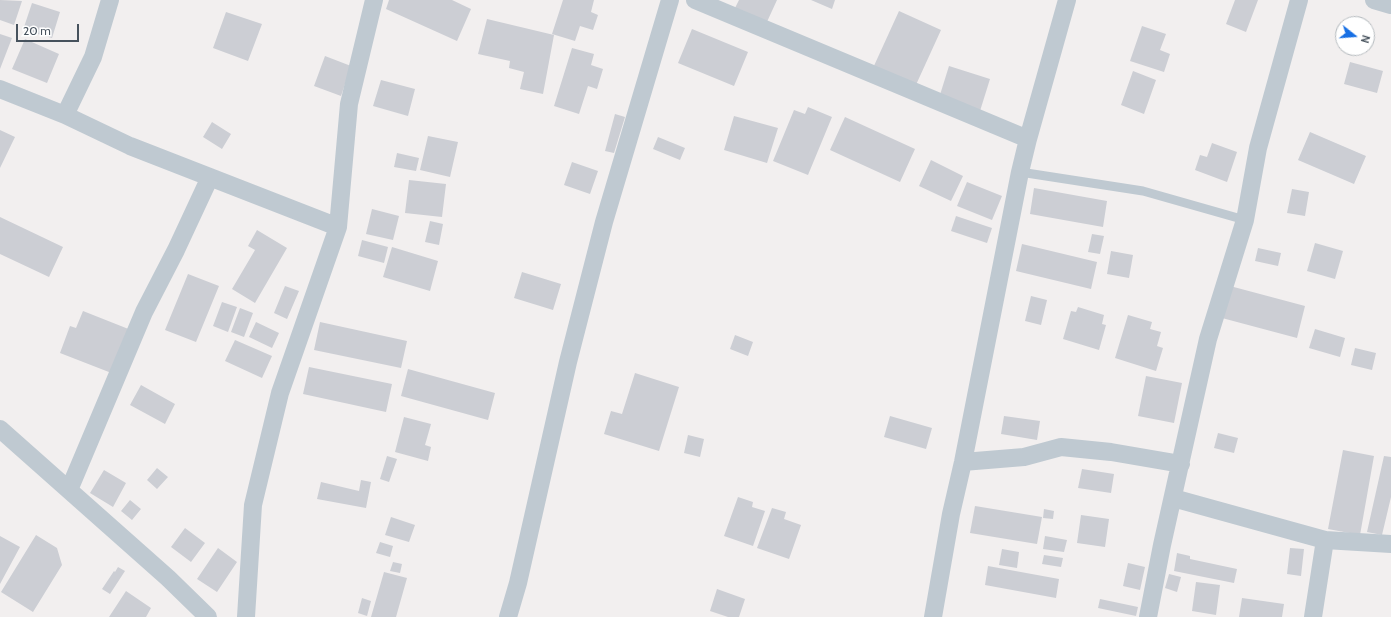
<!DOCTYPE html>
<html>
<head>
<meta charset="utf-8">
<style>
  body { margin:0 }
  #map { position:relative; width:1391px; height:617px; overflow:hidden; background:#f2efef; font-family:Cabin,sans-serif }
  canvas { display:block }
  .north { position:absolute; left:1335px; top:16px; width:40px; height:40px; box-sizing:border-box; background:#fff; border:1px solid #b5babe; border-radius:50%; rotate:107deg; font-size:11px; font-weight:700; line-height:16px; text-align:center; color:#47525d }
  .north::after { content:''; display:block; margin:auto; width:14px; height:18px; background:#176fe4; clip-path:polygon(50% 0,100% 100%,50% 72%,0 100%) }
  .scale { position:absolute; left:16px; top:24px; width:63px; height:18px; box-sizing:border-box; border:2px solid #47525d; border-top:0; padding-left:5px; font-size:12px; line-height:14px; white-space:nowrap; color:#47525d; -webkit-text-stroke:3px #fff; paint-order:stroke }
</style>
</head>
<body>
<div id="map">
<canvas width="1391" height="617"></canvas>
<div class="north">N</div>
<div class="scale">20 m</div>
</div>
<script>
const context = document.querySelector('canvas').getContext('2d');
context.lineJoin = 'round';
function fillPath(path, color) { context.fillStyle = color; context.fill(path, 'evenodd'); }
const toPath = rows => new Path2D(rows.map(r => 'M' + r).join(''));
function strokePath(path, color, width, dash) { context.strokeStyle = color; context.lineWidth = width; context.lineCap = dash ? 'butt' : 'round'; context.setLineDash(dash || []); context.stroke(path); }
const building = toPath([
  [0,0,22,1,14,25,0,20],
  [389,0,452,0,471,9,457,41,386,9],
  [563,0,594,0,591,12,598,15,593,30,580,26,575,41,552,34],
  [739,0,777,0,766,24,735,8],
  [811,0,835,0,832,9],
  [1235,0,1258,0,1246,32,1226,24],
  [32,3,60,12,52,38,23,30],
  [899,11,941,30,915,87,873,68],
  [226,12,262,24,248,61,213,48],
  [487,19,554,35,543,94,520,89,524,72,509,68,510,61,478,54],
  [1142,26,1166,34,1160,50,1170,54,1164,72,1130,61],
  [692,29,748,52,734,86,678,63],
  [0,34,12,38,0,69],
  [25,39,59,54,47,83,12,69],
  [572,48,594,54,591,65,603,69,597,89,588,86,579,114,554,106],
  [325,56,351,66,341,96,314,86],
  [1350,62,1383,71,1377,93,1344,84],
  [949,66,990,79,980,111,939,98],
  [1133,71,1156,80,1144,114,1121,105],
  [381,80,415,89,408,116,373,106],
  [808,107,832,117,808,175,773,161,794,110,805,114],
  [615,114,625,117,614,153,605,151],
  [734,116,778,128,767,163,724,150],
  [845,117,915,149,900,182,830,150],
  [212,122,231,134,222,149,203,137],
  [0,130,15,137,0,168],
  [1310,132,1366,156,1354,184,1298,160],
  [428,136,458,142,450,177,420,170],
  [658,137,685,148,680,160,653,149],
  [1212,143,1237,152,1227,182,1195,170,1200,155,1207,157],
  [397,153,419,158,416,171,394,167],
  [931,160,963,176,951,201,919,186],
  [572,162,598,171,590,194,564,185],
  [409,180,446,184,442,217,405,213],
  [967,182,1002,196,992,220,957,206],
  [1034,188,1107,201,1103,227,1030,214],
  [1292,189,1309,192,1305,216,1287,213],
  [372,209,399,216,393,240,366,234],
  [956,216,992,228,987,243,951,231],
  [0,217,63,247,49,277,0,254],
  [430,221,443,224,439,245,425,242],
  [257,230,287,248,255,303,232,289,255,250,248,246],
  [1092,234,1104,236,1100,254,1088,252],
  [362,240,388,247,384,263,358,256],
  [1315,243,1343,251,1335,279,1307,271],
  [1022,244,1097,262,1091,289,1016,271],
  [392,247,438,261,430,291,383,277],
  [1258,248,1281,253,1278,266,1255,261],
  [1111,251,1133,255,1129,278,1107,274],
  [522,272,561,284,553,310,514,298],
  [188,274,219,286,196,342,165,330],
  [285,286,299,291,287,319,274,313],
  [1230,286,1305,306,1297,338,1222,318],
  [1031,296,1047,300,1041,325,1025,321],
  [222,302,237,307,228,332,213,326],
  [1078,307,1104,315,1102,324,1106,325,1099,350,1063,339,1071,311,1076,312],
  [240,308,253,313,244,337,231,332],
  [83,311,131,330,114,374,60,353,70,326,76,328],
  [1128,315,1152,322,1150,329,1161,332,1157,346,1163,348,1156,371,1115,358],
  [256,322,279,333,272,348,249,337],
  [320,322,407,341,401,368,314,350],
  [1315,329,1345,338,1340,357,1309,348],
  [735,335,753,342,748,356,730,349],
  [235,340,272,356,262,378,225,361],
  [1355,348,1376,353,1372,370,1351,365],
  [309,367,392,384,386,412,303,394],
  [408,369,495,393,488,420,401,396],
  [635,373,679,387,659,451,604,434,611,411,622,414],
  [1146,376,1182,383,1174,423,1138,416],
  [141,385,175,404,165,424,130,405],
  [890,416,932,428,926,449,884,437],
  [1004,416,1040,421,1037,440,1001,434],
  [404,417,431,424,425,445,431,447,428,461,395,452],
  [1218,433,1238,438,1234,453,1214,448],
  [688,435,704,439,700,457,684,453],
  [1343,450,1374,456,1360,535,1328,529],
  [387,456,397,459,389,482,380,479],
  [1384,456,1391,457,1391,497,1382,535,1367,532],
  [157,468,168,477,157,489,147,480],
  [1082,469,1114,474,1111,493,1078,488],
  [104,470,126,483,113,507,90,493],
  [361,480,371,482,366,508,317,499,321,482,359,491],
  [738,497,753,502,752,507,765,511,753,546,724,536],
  [130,500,141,509,132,520,121,511],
  [975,506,1042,517,1037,544,970,533],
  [772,508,786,512,784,519,801,525,789,559,757,548],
  [1044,509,1054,511,1053,519,1043,518],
  [1081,515,1109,519,1105,547,1077,543],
  [391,517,415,525,409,542,385,535],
  [185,528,205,543,191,562,171,547],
  [36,535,57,548,62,565,33,612,1,592],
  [0,536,20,547,0,584],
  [1045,536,1067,540,1064,552,1043,549],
  [380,542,393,546,390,557,376,553],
  [218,548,237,562,217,592,197,579],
  [1290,548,1304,549,1301,576,1287,574],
  [1002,549,1019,552,1017,568,999,565],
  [1177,553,1190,556,1190,559,1237,569,1234,583,1174,571],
  [1044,555,1063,558,1061,567,1042,564],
  [393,562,402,564,400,573,390,571],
  [1128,563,1145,567,1140,590,1123,586],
  [988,566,1059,579,1056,598,985,585],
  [118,567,125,571,110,594,102,589,114,571,115,572],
  [384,572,407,578,396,617,371,617],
  [1169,574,1181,577,1177,592,1165,588],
  [1196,582,1220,585,1216,615,1192,611],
  [717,589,745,599,739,617,728,617,710,611],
  [126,591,151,608,146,617,109,617],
  [362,598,371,601,367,616,358,613],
  [1242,598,1284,604,1282,617,1239,617],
  [1100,599,1138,607,1136,616,1098,608]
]);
const service = toPath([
  [1020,172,1143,191,1245,220]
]);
const minor = toPath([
  [695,0,1028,139],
  [1374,0,1391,5],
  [0,89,65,115,130,146,338,227],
  [65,115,93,57,110,0],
  [0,429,168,578,208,617],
  [963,462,1024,457,1061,447,1111,452,1181,464],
  [69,490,144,312,176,250,210,177],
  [1173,498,1325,540,1391,544],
  [246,617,253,505,280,393,338,227,349,104,374,0],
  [508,617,518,583,568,362,604,222,670,0],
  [933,617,951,514,963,462,1020,172,1028,139,1067,0],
  [1148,617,1162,545,1208,339,1245,220,1258,148,1299,0],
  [1313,617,1325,540]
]);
fillPath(building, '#ccced4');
strokePath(service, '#bfc9d1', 9);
strokePath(minor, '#bfc9d1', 18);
</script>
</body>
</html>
